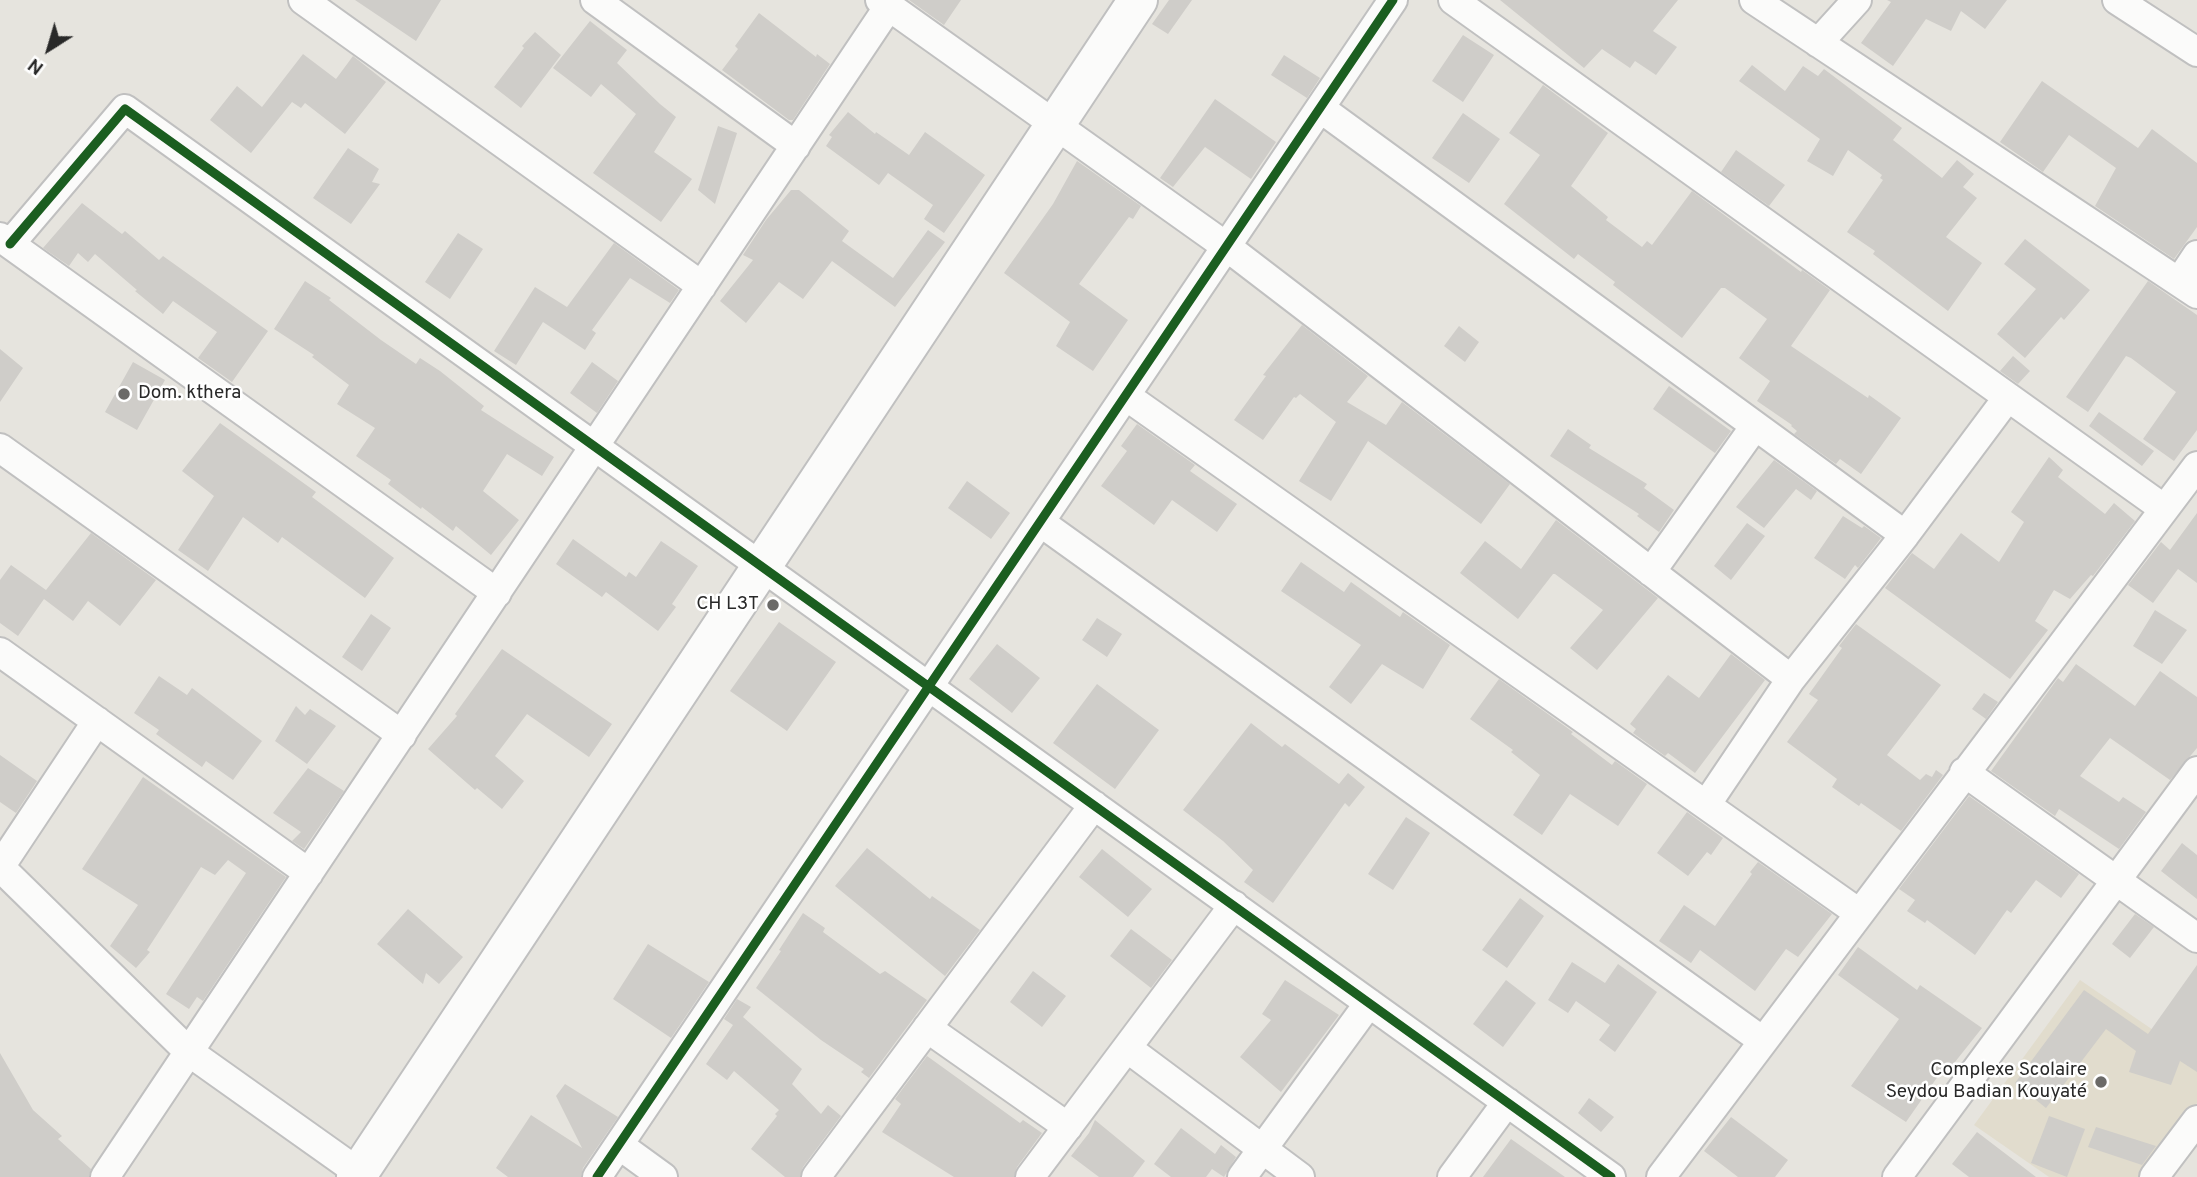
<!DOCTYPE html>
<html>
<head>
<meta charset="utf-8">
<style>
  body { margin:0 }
  #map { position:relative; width:2197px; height:1177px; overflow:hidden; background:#e6e4de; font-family:Overpass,sans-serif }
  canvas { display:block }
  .north { position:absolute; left:14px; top:14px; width:70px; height:70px; -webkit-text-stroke:5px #fff; paint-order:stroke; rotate:217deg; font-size:19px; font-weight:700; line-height:28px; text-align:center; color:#292929 }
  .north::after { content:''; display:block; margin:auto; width:24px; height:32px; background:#292929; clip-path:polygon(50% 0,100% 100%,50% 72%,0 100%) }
</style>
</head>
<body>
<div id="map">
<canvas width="2197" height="1177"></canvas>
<div class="north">N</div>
</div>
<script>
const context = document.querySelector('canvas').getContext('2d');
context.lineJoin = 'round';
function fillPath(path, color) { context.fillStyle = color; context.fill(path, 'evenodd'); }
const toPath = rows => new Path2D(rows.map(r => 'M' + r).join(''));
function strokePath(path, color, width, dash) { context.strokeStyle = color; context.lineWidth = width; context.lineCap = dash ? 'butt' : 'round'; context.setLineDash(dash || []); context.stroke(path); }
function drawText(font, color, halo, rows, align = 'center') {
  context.font = font + ' Overpass,sans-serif'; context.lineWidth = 5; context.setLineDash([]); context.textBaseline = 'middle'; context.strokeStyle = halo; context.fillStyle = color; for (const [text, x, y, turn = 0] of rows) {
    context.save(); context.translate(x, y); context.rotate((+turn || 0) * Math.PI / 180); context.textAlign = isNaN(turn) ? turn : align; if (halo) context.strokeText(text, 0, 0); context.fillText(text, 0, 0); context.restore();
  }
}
const education = toPath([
  [2080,980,2197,1060,2197,1103,2140,1177,2049,1177,1974,1125]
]);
const building = toPath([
  [355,0,441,0,416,41],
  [909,0,961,0,944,25],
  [1169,0,1192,0,1168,34,1152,24],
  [1500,0,1678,0,1653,31,1677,47,1656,75,1635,61,1630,68,1602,49,1584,68],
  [1887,0,2007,0,1985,29,1961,11,1951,31,1926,19,1893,66,1861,43,1891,2],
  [759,13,816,57,817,54,830,64,793,120,789,120,722,70,738,49,735,46],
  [590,21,627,50,617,63,660,104,676,117,654,152,692,179,661,222,593,173,636,114,601,84,591,97,553,68],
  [535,32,561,55,521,108,494,87,524,48,522,46],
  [1463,35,1494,55,1463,102,1432,81],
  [303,54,336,79,353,56,386,82,345,134,305,103,301,108,292,102,251,153,210,120,237,86,262,107],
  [1284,55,1320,78,1307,98,1271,75],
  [1752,65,1785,91,1803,66,1818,76,1824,69,1902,128,1893,140,1942,178,1957,160,1974,174,1963,187,1977,198,1946,237,1982,263,1948,311,1873,254,1875,251,1847,232,1883,180,1880,178,1882,175,1848,150,1833,176,1807,161,1820,139,1739,81],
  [2042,81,2138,148,2152,129,2197,163,2197,227,2174,259,2095,206,2116,168,2069,135,2043,172,2000,142],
  [1543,85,1608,133,1571,186,1608,217,1606,220,1642,247,1647,241,1652,245,1692,191,1801,272,1802,270,1830,290,1791,346,1868,398,1869,395,1901,418,1861,474,1840,459,1836,464,1794,434,1797,431,1791,426,1792,425,1757,401,1770,381,1739,358,1767,319,1725,288,1721,288,1682,338,1613,285,1615,282,1578,254,1574,259,1504,204,1540,155,1509,133],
  [1215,99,1276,142,1251,179,1205,147,1173,187,1160,178],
  [848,112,875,134,876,132,909,155,925,132,985,175,944,233,924,219,933,205,888,173,879,185,826,146,832,137,829,135],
  [1463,113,1500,139,1469,183,1432,158],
  [718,126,737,133,715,204,698,190],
  [348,148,379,169,372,182,380,184,351,224,313,198],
  [1736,150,1785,185,1769,206,1721,172],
  [1077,161,1141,206,1133,219,1129,217,1079,284,1128,320,1093,371,1056,346,1070,322,1004,273,1053,204],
  [791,190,799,190,849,231,842,241,893,278,928,230,945,242,895,307,832,261,803,299,779,282,746,323,720,301,753,260,743,255,766,220],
  [82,203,122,234,125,231,159,260,163,256,268,331,232,382,198,358,217,332,173,301,163,314,135,291,137,290,95,254,88,262,78,253,69,266,43,248],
  [458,233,483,249,450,299,425,282],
  [2025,239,2090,290,2064,320,2061,317,2025,358,1997,334,2036,289,2004,264],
  [614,243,679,290,670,303,630,278,592,330,596,333,585,350,543,322,516,365,494,351,535,287,567,307],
  [305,281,331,298,329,300,381,340,416,364,420,358,440,371,484,406,481,410,554,457,542,476,507,454,483,491,519,520,491,555,456,526,453,531,422,507,421,509,388,484,391,480,356,456,375,428,337,404,349,385,312,357,314,355,274,329],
  [2148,281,2197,315,2197,430,2174,461,2143,439,2176,392,2131,358,2126,356,2088,412,2066,397],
  [1302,325,1368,376,1347,402,1386,425,1402,402,1510,484,1481,524,1368,441,1331,501,1299,481,1336,422,1300,394,1296,398,1294,397,1263,440,1234,420,1266,376,1263,375],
  [1459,326,1479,342,1465,362,1444,346],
  [0,349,23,368,0,402],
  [2013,356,2030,371,2018,384,2000,371],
  [133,362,165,380,137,430,105,412],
  [592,362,618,381,597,413,570,393],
  [1669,386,1731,431,1715,453,1653,409],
  [2099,412,2154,451,2142,466,2089,426],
  [220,423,316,492,312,497,394,558,365,598,282,537,278,543,243,517,208,571,178,550,214,496,182,471],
  [1137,424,1195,465,1190,471,1237,504,1217,532,1172,500,1154,525,1101,486,1127,451,1121,446],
  [1568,429,1591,445,1589,448,1647,484,1644,488,1674,510,1659,532,1637,516,1639,514,1550,456],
  [2049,457,2063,470,2058,477,2105,514,2114,503,2135,521,2093,576,2091,575,2070,599,2054,590,2035,621,2048,630,2010,679,1885,588,1912,553,1934,569,1961,533,1999,562,2024,522,2011,512],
  [1774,460,1817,491,1811,500,1796,489,1764,528,1736,507],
  [967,481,1010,513,991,539,948,508],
  [2197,513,2197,583,2178,569,2153,603,2128,585,2161,542,2170,550],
  [1843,516,1862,528,1864,526,1881,538,1858,568,1855,565,1845,579,1814,558],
  [1556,520,1658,598,1597,670,1570,648,1603,610,1555,574,1553,574,1518,619,1460,573,1485,541,1521,569],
  [1747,523,1765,536,1731,580,1714,566],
  [91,533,156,580,120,626,88,601,73,621,44,599,18,636,0,623,0,580,11,565,46,590],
  [573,539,626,577,629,572,636,577,661,541,698,566,672,604,676,607,658,631,606,592,602,597,556,564],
  [1301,562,1344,592,1351,582,1400,617,1403,612,1450,645,1423,689,1382,664,1351,704,1329,687,1361,645,1281,591],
  [2155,610,2187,630,2162,664,2133,646],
  [371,614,391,628,362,671,342,657],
  [1097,618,1122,634,1107,657,1082,640],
  [779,622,836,662,787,731,730,691],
  [1856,624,1941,685,1887,755,1920,780,1926,774,1932,777,1936,770,1943,775,1901,831,1861,803,1859,806,1832,787,1837,779,1787,742,1818,700,1809,694,1842,648,1839,646],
  [997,644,1040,678,1012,713,969,679],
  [502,649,612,724,589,757,527,714,495,756,524,781,502,809,477,788,475,790,428,749,457,716,455,714],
  [1731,654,1765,680,1695,773,1668,753,1665,756,1633,733,1636,729,1630,724,1668,675,1699,698],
  [2076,664,2135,706,2160,671,2197,697,2197,748,2170,780,2110,738,2080,776,2119,802,2123,797,2146,812,2119,849,2059,809,2055,816,1991,771,2058,678,2063,682],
  [159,676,187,695,192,688,262,741,233,780,206,761,202,767,156,734,159,730,134,713],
  [1499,679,1573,732,1571,734,1612,765,1615,761,1647,784,1618,826,1570,794,1542,835,1513,815,1540,775,1511,752,1513,750,1470,719],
  [1097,684,1159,730,1115,789,1053,743],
  [1984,693,1998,702,1986,719,1972,709],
  [296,706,305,715,310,709,336,726,307,764,275,741],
  [1251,723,1282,747,1285,744,1339,784,1348,773,1365,787,1349,807,1345,803,1273,903,1244,882,1253,870,1223,841,1183,810],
  [0,755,37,781,16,813,0,802],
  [308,768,344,791,304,849,292,841,301,832,273,813],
  [143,777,286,877,203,1001,197,997,189,1009,166,994,246,873,228,860,215,875,201,867,147,950,150,952,136,968,110,946,138,905,82,869],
  [1969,796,2079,874,2061,898,2036,880,2011,913,2007,910,1975,955,1927,920,1925,923,1907,911,1915,900,1899,889],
  [1687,812,1723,838,1711,855,1707,852,1688,876,1657,853],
  [1406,817,1430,833,1393,890,1368,874],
  [2182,843,2197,855,2197,899,2161,871],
  [867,848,930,899,932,896,980,930,945,976,835,886],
  [1102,849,1152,889,1128,917,1079,877],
  [1758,862,1832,914,1798,957,1786,949,1755,991,1700,950,1691,963,1659,941,1684,905,1715,926,1752,874,1750,872],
  [1520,898,1544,916,1507,968,1482,950],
  [408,909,463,957,439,984,426,973,423,984,377,944],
  [803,913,825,928,823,932,880,974,885,971,927,1000,869,1078,861,1072,864,1069,821,1040,756,988,781,951,779,950],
  [2135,914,2154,927,2130,958,2112,944],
  [1131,929,1172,960,1151,988,1110,956],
  [648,944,709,982,671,1038,613,999],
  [1858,947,1917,990,1920,985,1982,1028,1947,1072,1943,1069,1906,1122,1851,1086,1899,1019,1838,975],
  [1572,962,1605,983,1618,964,1657,992,1615,1052,1599,1040,1610,1025,1576,1001,1568,1013,1548,1000],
  [2197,965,2197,1072,2180,1061,2171,1085,2129,1072,2136,1051,2106,1029,2046,1108,2015,1083,2084,990,2148,1034],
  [1033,971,1066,996,1042,1027,1010,1002],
  [1285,980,1339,1015,1281,1092,1240,1057,1271,1020,1262,1014],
  [1506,980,1536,1003,1503,1047,1473,1024],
  [737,999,751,1007,743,1017,802,1069,792,1084,821,1114,828,1105,841,1116,803,1167,800,1177,785,1177,751,1149,777,1116,775,1114,779,1110,734,1071,727,1080,706,1064,733,1025,724,1019],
  [0,1053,33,1110,62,1136,58,1139,91,1169,89,1177,0,1177],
  [927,1056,1020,1123,1023,1120,1042,1133,1017,1167,1014,1177,954,1177,882,1132,901,1104,895,1099],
  [565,1084,618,1117,583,1168,581,1177,508,1177,496,1168,531,1115,582,1148,556,1096],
  [1589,1098,1614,1117,1601,1132,1578,1113],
  [2049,1116,2085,1129,2067,1177,2031,1163],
  [1731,1117,1788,1160,1775,1177,1738,1177,1704,1151],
  [1095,1120,1145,1161,1133,1177,1099,1177,1071,1156,1089,1133],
  [2096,1127,2156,1146,2142,1165,2088,1147],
  [1181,1128,1215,1154,1221,1145,1236,1157,1224,1177,1212,1169,1206,1177,1171,1177,1154,1164],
  [1977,1132,2036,1177,1969,1177,1952,1164],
  [1511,1139,1565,1177,1483,1177]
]);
const street = toPath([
  [303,0,702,286],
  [595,0,796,146],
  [880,0,1227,247,1791,679],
  [1453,0,2163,508],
  [1754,0,2197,294],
  [2117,0,2197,52],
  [1818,43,1857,0],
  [1320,108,1905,535],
  [0,237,497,593],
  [10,244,125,109,1611,1177],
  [2179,282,2197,255],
  [1126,396,1859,913],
  [0,448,402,735],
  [1040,522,1763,1041],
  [1651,572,1755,426],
  [0,652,309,873],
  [1964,772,2197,938],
  [1706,805,1791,679,1905,535,2008,397],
  [0,867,189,1052,365,1177],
  [0,867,97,721],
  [927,1028,1068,1127],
  [1127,1048,1300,1177],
  [619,1145,663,1177],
  [105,1177,889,6],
  [597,1177,1393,0],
  [816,1177,1094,805],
  [1030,1177,1234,905],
  [1242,1177,1369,1003],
  [1452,1177,1507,1102],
  [1661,1177,2197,466],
  [1897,1177,2197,771],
  [2154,1177,2197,1120]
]);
const secondary = toPath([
  [356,1177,1138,0]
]);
const cycleway = toPath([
  [10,244,125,109,1611,1177],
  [597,1177,1393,0]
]);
const markers = [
  [124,394,7,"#6b6a68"],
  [773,605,7,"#6b6a68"],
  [2101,1082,7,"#6b6a68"]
];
const poiNames = [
  ["Dom. kthera",138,394,"left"],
  ["CH L3T",759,605],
  ["Complexe Scolaire",2087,1071],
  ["Seydou Badian Kouyaté",2087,1093]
];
fillPath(education, '#e1dccd');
fillPath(building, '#cfcdc9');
strokePath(street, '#c0c0c0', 32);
strokePath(secondary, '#c0c0c0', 42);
strokePath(street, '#fbfbfa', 28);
strokePath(secondary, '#fbfbfa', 38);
strokePath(cycleway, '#1b5e20', 9);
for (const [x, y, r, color] of markers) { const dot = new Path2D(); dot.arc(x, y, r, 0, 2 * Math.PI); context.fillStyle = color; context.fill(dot); strokePath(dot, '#fff', 2.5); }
drawText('19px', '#292929', '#fff', poiNames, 'right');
</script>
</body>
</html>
